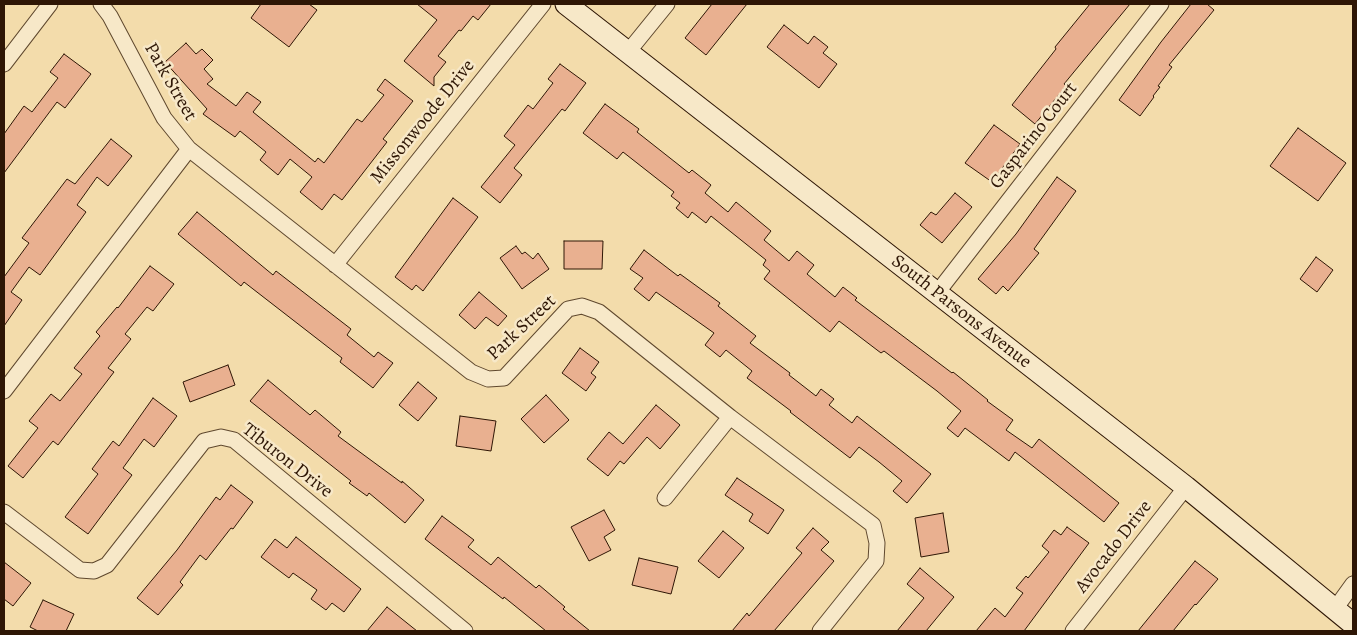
<!DOCTYPE html>
<html>
<head>
<meta charset="utf-8">
<style>
  body { margin:0 }
  #map { position:relative; width:1357px; height:635px; overflow:hidden; background:#f3dcab; font-family:Alegreya,serif }
  canvas { display:block }
  .frame { position:absolute; inset:0; border:5px solid #2e1605; pointer-events:none }
</style>
</head>
<body>
<div id="map">
<canvas width="1357" height="635"></canvas>
<div class="frame"></div>
</div>
<script>
const context = document.querySelector('canvas').getContext('2d');
context.lineJoin = 'round';
function fillPath(path, color) { context.fillStyle = color; context.fill(path, 'evenodd'); }
const toPath = rows => new Path2D(rows.map(r => 'M' + r).join(''));
function strokePath(path, color, width, dash) { context.strokeStyle = color; context.lineWidth = width; context.lineCap = dash ? 'butt' : 'round'; context.setLineDash(dash || []); context.stroke(path); }
function drawText(font, color, halo, rows, align = 'center') {
  context.font = font + ' Alegreya,serif'; context.lineWidth = 5; context.setLineDash([]); context.textBaseline = 'middle'; context.strokeStyle = halo; context.fillStyle = color; for (const [text, x, y, turn = 0] of rows) {
    context.save(); context.translate(x, y); context.rotate((+turn || 0) * Math.PI / 180); context.textAlign = isNaN(turn) ? turn : align; if (halo) context.strokeText(text, 0, 0); context.fillText(text, 0, 0); context.restore();
  }
}
const building = toPath([
  [261,4,309,4,317,10,289,47,251,18,261,4],
  [417,4,491,4,478,20,473,16,461,31,459,30,438,56,446,62,434,77,434,86,404,61,437,20,417,4],
  [712,4,747,4,706,55,685,38,712,4],
  [1090,4,1130,4,1064,84,1066,86,1035,124,1012,105,1056,49,1055,47,1090,4],
  [1191,4,1207,4,1214,10,1169,65,1172,67,1158,86,1160,87,1153,96,1154,97,1140,116,1119,100,1161,42,1191,4],
  [784,25,808,44,814,36,828,47,823,53,837,64,819,88,767,47,784,25],
  [186,43,196,54,202,49,213,60,204,69,213,79,207,84,236,106,247,92,261,102,253,112,315,162,318,158,324,163,357,119,362,122,384,95,377,90,385,79,413,101,383,139,387,142,342,200,334,194,322,210,300,192,312,177,290,159,278,175,260,160,266,152,240,131,235,137,203,114,207,109,165,62,186,43],
  [64,54,91,74,65,108,57,102,4,173,4,134,24,106,32,112,58,78,50,72,64,54],
  [560,64,586,83,565,111,562,109,514,168,522,175,500,203,481,187,515,145,504,136,528,105,533,109,553,83,548,79,560,64],
  [605,104,639,129,637,132,689,173,692,170,711,185,705,193,728,212,736,202,771,231,764,240,789,261,797,251,814,265,807,274,835,297,843,287,857,298,855,300,952,373,953,372,988,400,987,401,1013,420,1006,430,1032,448,1039,439,1119,503,1104,522,1015,452,1009,461,965,428,958,437,947,428,961,411,937,391,884,351,881,353,839,321,830,332,764,279,770,271,763,265,766,260,711,216,706,223,692,212,688,218,676,208,680,203,671,196,674,192,623,152,617,159,583,133,605,104],
  [994,125,1020,144,992,182,965,163,994,125],
  [1298,128,1346,163,1318,201,1270,166,1298,128],
  [111,139,132,156,108,186,97,177,77,205,86,212,40,275,29,267,11,292,22,300,4,326,4,277,29,243,22,238,67,179,75,184,111,139],
  [1057,177,1076,191,1034,249,1039,253,1008,291,1003,286,996,294,978,279,1016,234,1057,177],
  [955,193,972,207,942,243,920,225,931,212,936,215,955,193],
  [453,198,478,217,423,291,416,285,412,290,395,277,453,198],
  [197,212,273,275,276,271,351,329,347,335,374,357,378,352,393,363,373,388,340,362,342,358,244,282,241,286,178,234,197,212],
  [564,241,603,241,602,269,564,269,564,241],
  [516,246,522,254,525,252,533,259,538,253,549,269,522,289,500,258,516,246],
  [644,250,678,276,680,274,720,303,718,306,756,336,750,343,790,373,789,375,816,396,821,389,834,399,829,405,852,423,857,416,931,474,907,503,893,491,902,481,879,462,859,447,850,458,790,412,791,411,747,378,752,371,726,350,720,357,705,345,714,333,656,292,649,301,634,289,643,278,630,269,644,250],
  [1316,257,1333,270,1317,292,1300,279,1316,257],
  [150,266,174,284,153,311,147,307,125,334,131,339,108,368,114,372,58,445,53,441,23,478,8,466,38,428,29,421,51,394,60,401,82,374,74,368,100,336,96,332,117,307,118,308,150,266],
  [479,292,507,316,498,326,486,317,475,329,459,315,479,292],
  [580,348,599,362,591,373,596,377,586,391,562,373,580,348],
  [228,365,235,385,190,402,183,382,228,365],
  [268,380,310,415,315,410,341,432,338,436,402,483,402,481,424,500,405,523,369,493,367,496,349,483,351,481,250,401,268,380],
  [418,382,437,398,418,421,399,405,418,382],
  [546,395,569,420,544,443,521,419,546,395],
  [153,398,177,416,154,447,144,439,123,468,132,475,88,534,65,517,98,474,92,469,113,441,119,446,153,398],
  [656,405,680,425,660,449,647,437,624,464,620,461,608,476,587,459,609,432,623,444,656,405],
  [460,416,496,421,491,451,456,446,460,416],
  [737,478,784,510,768,534,749,521,753,514,725,495,737,478],
  [231,485,253,502,233,529,231,528,206,560,200,555,180,582,183,585,158,615,137,598,177,550,216,497,220,500,231,485],
  [604,510,615,530,604,537,611,550,589,561,571,527,604,510],
  [943,513,949,552,921,557,915,518,943,513],
  [442,516,474,540,468,547,491,565,498,557,536,588,539,585,565,607,563,609,590,631,546,631,504,597,503,599,425,539,442,516],
  [1067,527,1089,543,1024,631,976,631,995,608,1005,617,1023,593,1016,588,1026,576,1028,578,1049,552,1042,546,1054,530,1061,535,1067,527],
  [813,528,829,542,821,550,834,561,774,631,732,631,747,613,749,616,802,553,796,548,813,528],
  [723,531,744,548,719,578,698,561,723,531],
  [296,537,361,589,344,612,332,603,326,610,311,599,317,590,293,573,289,578,261,557,275,539,287,548,296,537],
  [639,558,678,567,671,594,632,585,639,558],
  [1195,561,1218,579,1196,605,1195,604,1173,631,1138,631,1195,561],
  [4,562,31,583,13,606,4,599,4,562],
  [920,568,954,597,926,631,897,631,924,598,907,584,920,568],
  [43,600,74,614,66,631,38,631,30,627,43,600],
  [387,607,417,631,367,631,387,607]
]);
const street = toPath([
  [101,4,110,16,164,118,189,149,471,372,488,379,504,378,568,309,582,306,599,312,730,417,873,525,877,543,876,561,820,631],
  [628,52,667,4],
  [4,64,50,4],
  [335,265,543,4],
  [937,293,1161,4],
  [4,391,189,149],
  [665,498,730,417],
  [4,512,80,570,94,571,107,565,204,441,221,437,234,440,465,631],
  [1335,609,1353,584],
  [1073,631,1186,487]
]);
const secondary = toPath([
  [566,4,1186,487,1353,624]
]);
const streetNames = [
  ["Park Street",170,82,60],
  ["Missonwoode Drive",423,122,-51],
  ["Gasparino Court",1034,136,-52],
  ["South Parsons Avenue",961,312,38],
  ["Park Street",522,328,-43],
  ["Tiburon Drive",287,461,38],
  ["Avocado Drive",1114,547,-52]
];
fillPath(building, '#e9b090');
strokePath(building, '#2e1605', 1);
strokePath(street, '#5f482e', 17);
strokePath(secondary, '#2e1605', 23);
strokePath(street, '#f7e8c8', 15);
strokePath(secondary, '#f7e8c8', 21);
drawText('19px', '#2e1605', '#f7e8c8', streetNames);
</script>
</body>
</html>
